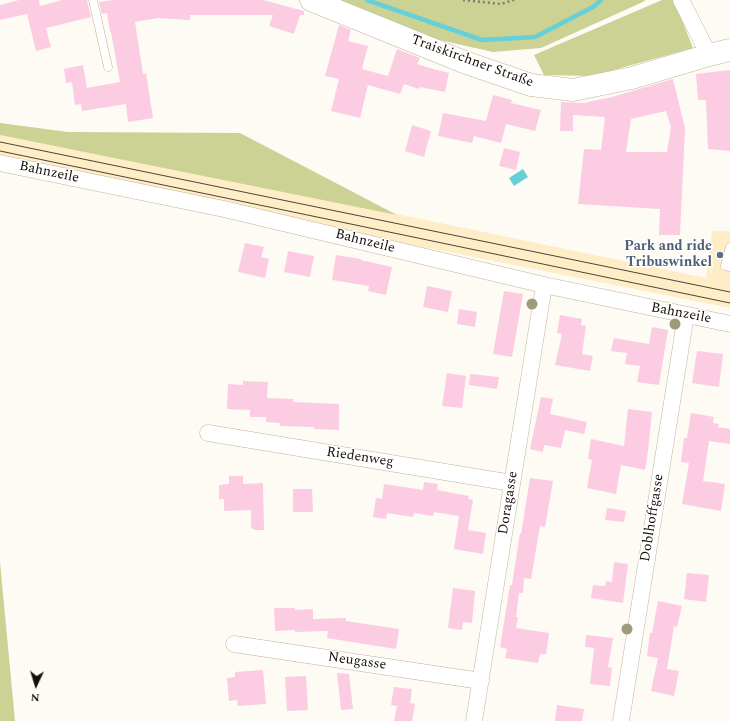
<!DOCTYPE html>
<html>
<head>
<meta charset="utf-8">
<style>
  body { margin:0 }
  #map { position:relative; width:730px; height:721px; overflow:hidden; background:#fefbf5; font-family:Spectral,serif }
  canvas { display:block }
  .north { position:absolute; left:16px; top:665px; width:40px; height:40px; -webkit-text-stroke:3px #fff; paint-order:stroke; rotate:184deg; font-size:11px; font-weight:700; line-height:16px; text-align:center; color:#151006 }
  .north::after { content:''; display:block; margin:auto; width:14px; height:18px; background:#151006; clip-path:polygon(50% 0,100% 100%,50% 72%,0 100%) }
</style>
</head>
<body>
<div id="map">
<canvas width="730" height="721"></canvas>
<div class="north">N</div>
</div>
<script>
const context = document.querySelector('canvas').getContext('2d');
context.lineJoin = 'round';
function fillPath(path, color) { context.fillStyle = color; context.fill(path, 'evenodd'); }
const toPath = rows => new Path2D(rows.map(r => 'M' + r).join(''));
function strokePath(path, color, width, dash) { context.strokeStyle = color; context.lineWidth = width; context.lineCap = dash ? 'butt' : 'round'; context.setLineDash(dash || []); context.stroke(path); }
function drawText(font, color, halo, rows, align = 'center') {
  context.font = font + ' Spectral,serif'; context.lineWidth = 3; context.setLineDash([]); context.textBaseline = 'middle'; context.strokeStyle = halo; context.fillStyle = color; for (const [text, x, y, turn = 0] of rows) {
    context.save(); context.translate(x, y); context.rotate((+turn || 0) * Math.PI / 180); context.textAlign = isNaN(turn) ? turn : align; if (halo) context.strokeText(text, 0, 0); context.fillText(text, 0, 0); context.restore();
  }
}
const built = toPath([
  [0,135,363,207,706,278,712,231,730,231,730,308,358,234,0,156]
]);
const green = toPath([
  [334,0,645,0,645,1,541,48,493,52,435,39],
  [662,0,674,0,693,48,592,76,544,75,534,55],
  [0,123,68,132,240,133,397,215,0,135],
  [0,562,15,721,0,721]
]);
const water = toPath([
  [523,169,528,177,514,186,509,178]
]);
const stream = toPath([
  [367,0,482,40,535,37,593,7,601,0]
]);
const building = toPath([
  [19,0,39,0,40,6,62,0,87,0,91,17,46,28,51,47,36,51,27,14,0,20,0,5],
  [113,0,263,0,304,11,304,15,300,15,294,34,269,26,273,15,190,15,190,20,158,18,135,22,143,74,146,73,153,118,128,122,126,104,82,111,81,104,75,105,72,82,66,83,64,69,83,65,87,88,120,82,111,32,110,32,107,13,102,14,99,2],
  [339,25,351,30,348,41,368,46,362,69,388,76,397,49,420,58,417,64,433,69,449,73,445,92,420,87,419,89,404,84,400,94,368,85,360,118,331,111,339,79,325,76],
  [730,70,730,151,708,149,706,100,698,100,696,74],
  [673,79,685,128,680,235,659,235,660,209,578,204,584,149,601,150,605,117,573,115,573,131,560,131,561,102,584,103,612,97],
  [666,111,671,127,667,152,626,152,631,119],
  [493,95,512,100,511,103,541,110,535,131,506,124,501,143,474,136,472,143,438,136,443,113,486,121],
  [412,125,431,131,424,157,405,151],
  [504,148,520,152,516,170,499,166],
  [245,243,264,247,261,257,269,259,265,278,238,272],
  [288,251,314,256,310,277,284,272],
  [336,255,361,259,361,260,392,267,386,295,368,291,369,286,332,280],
  [427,286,452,291,448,312,423,307],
  [504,291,523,294,512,357,493,354],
  [459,309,477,312,475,327,457,324],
  [560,315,582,319,581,325,586,326,582,354,593,356,590,371,555,365,562,334,557,333],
  [652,327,668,330,659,385,637,382,640,366,625,364,627,353,611,351,614,338,649,344],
  [697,351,723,354,719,387,692,383],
  [447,373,466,376,462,408,442,406],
  [470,374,499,377,497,389,469,385],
  [243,381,268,382,267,398,294,399,293,402,339,404,339,430,314,429,314,427,280,426,280,423,266,422,266,417,250,417,250,410,227,409,228,384,243,385],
  [541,397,553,399,550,414,587,422,584,434,565,430,561,448,544,445,543,452,530,449],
  [628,409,652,412,648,451,645,470,621,465,616,494,587,488,592,460,588,459,591,439,624,446],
  [691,413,714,417,713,423,719,424,718,427,730,429,730,444,709,441,703,481,725,484,721,511,682,504,689,463,681,462,684,438,687,438],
  [229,476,243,476,243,484,263,483,264,530,256,530,251,528,251,510,224,511,224,499,219,499,219,485,229,484],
  [530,478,553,481,545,527,540,526,531,579,524,578,523,593,519,593,516,617,518,617,516,628,549,633,546,654,540,654,538,663,505,658,507,649,500,647,510,585,512,585,520,533,521,534],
  [424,482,438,484,437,490,469,496,468,499,473,500,468,530,486,533,483,554,454,549,459,516,434,512,433,516,414,513,413,517,387,513,386,519,373,517,376,498,382,499,384,484,423,490],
  [293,489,312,489,313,512,293,512],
  [607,508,626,511,624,522,605,520],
  [614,562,628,564,623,603,591,598,593,585,605,586,606,581,612,582],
  [687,573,709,575,706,602,684,599],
  [453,588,475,591,472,623,463,622,462,630,448,628],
  [658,601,682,606,677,627,674,626,667,669,679,671,674,696,651,691,658,658,647,656,650,633,652,633],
  [274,608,295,608,295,610,313,609,313,619,346,618,346,621,399,629,396,649,327,638,328,631,295,632,295,630,275,631],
  [586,635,613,638,608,667,612,668,610,686,590,684,594,648,585,647],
  [263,670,266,704,238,706,237,700,229,701,227,678,235,677,235,672],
  [337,673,349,674,353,709,341,710],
  [306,676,308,710,287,711,285,677],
  [394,687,412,689,410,703,415,704,412,721,394,721,397,706,391,705],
  [557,705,584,709,582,721,555,721]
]);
const path = toPath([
  [463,0,501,4,514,0]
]);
const lane = toPath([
  [93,0,108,67],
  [730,247,725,266,730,267]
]);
const street = toPath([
  [681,0,709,55],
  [0,163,224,209,544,285,730,324],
  [208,433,512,483],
  [234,644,481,681],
  [474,721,544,285],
  [621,721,686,315]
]);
const secondary = toPath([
  [311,0,464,62,531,85,573,90,632,78,709,55,730,50]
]);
const tram = toPath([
  [0,142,730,292],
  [0,151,730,303]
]);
const trees = [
  [532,304],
  [675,324],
  [627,629]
];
const markers = [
  [720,255,4,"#5c6f8a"]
];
const streetNames = [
  ["Traiskirchner Straße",472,62,20],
  ["Bahnzeile",49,173,12],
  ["Bahnzeile",365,242,14],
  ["Bahnzeile",681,314,11],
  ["Riedenweg",360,458,9],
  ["Doragasse",509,503,-81],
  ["Doblhoffgasse",653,518,-81],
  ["Neugasse",357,662,8]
];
const serviceNames = [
  ["Park and ride",712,247],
  ["Tribuswinkel",712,263]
];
fillPath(built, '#ffedc8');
fillPath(green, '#cbd294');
fillPath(water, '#66d0d9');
strokePath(stream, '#66d0d9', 4.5);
fillPath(building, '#fbcce2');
strokePath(lane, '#c2b498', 9);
strokePath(street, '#c2b498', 17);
strokePath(secondary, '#c2b498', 23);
strokePath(path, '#807c73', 2.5, [2, 3]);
strokePath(lane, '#fff', 8);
strokePath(street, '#fff', 16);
strokePath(secondary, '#fff', 22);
strokePath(tram, '#49453b', 1);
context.fillStyle = '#9c9c7b';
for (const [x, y] of trees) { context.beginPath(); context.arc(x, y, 5.5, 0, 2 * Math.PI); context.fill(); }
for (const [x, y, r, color] of markers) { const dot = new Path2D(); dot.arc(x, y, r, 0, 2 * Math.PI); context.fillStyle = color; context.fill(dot); strokePath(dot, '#fff', 1.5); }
drawText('14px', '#151006', '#fff', streetNames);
drawText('bold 14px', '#4e5e75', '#fff', serviceNames, 'right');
</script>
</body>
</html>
